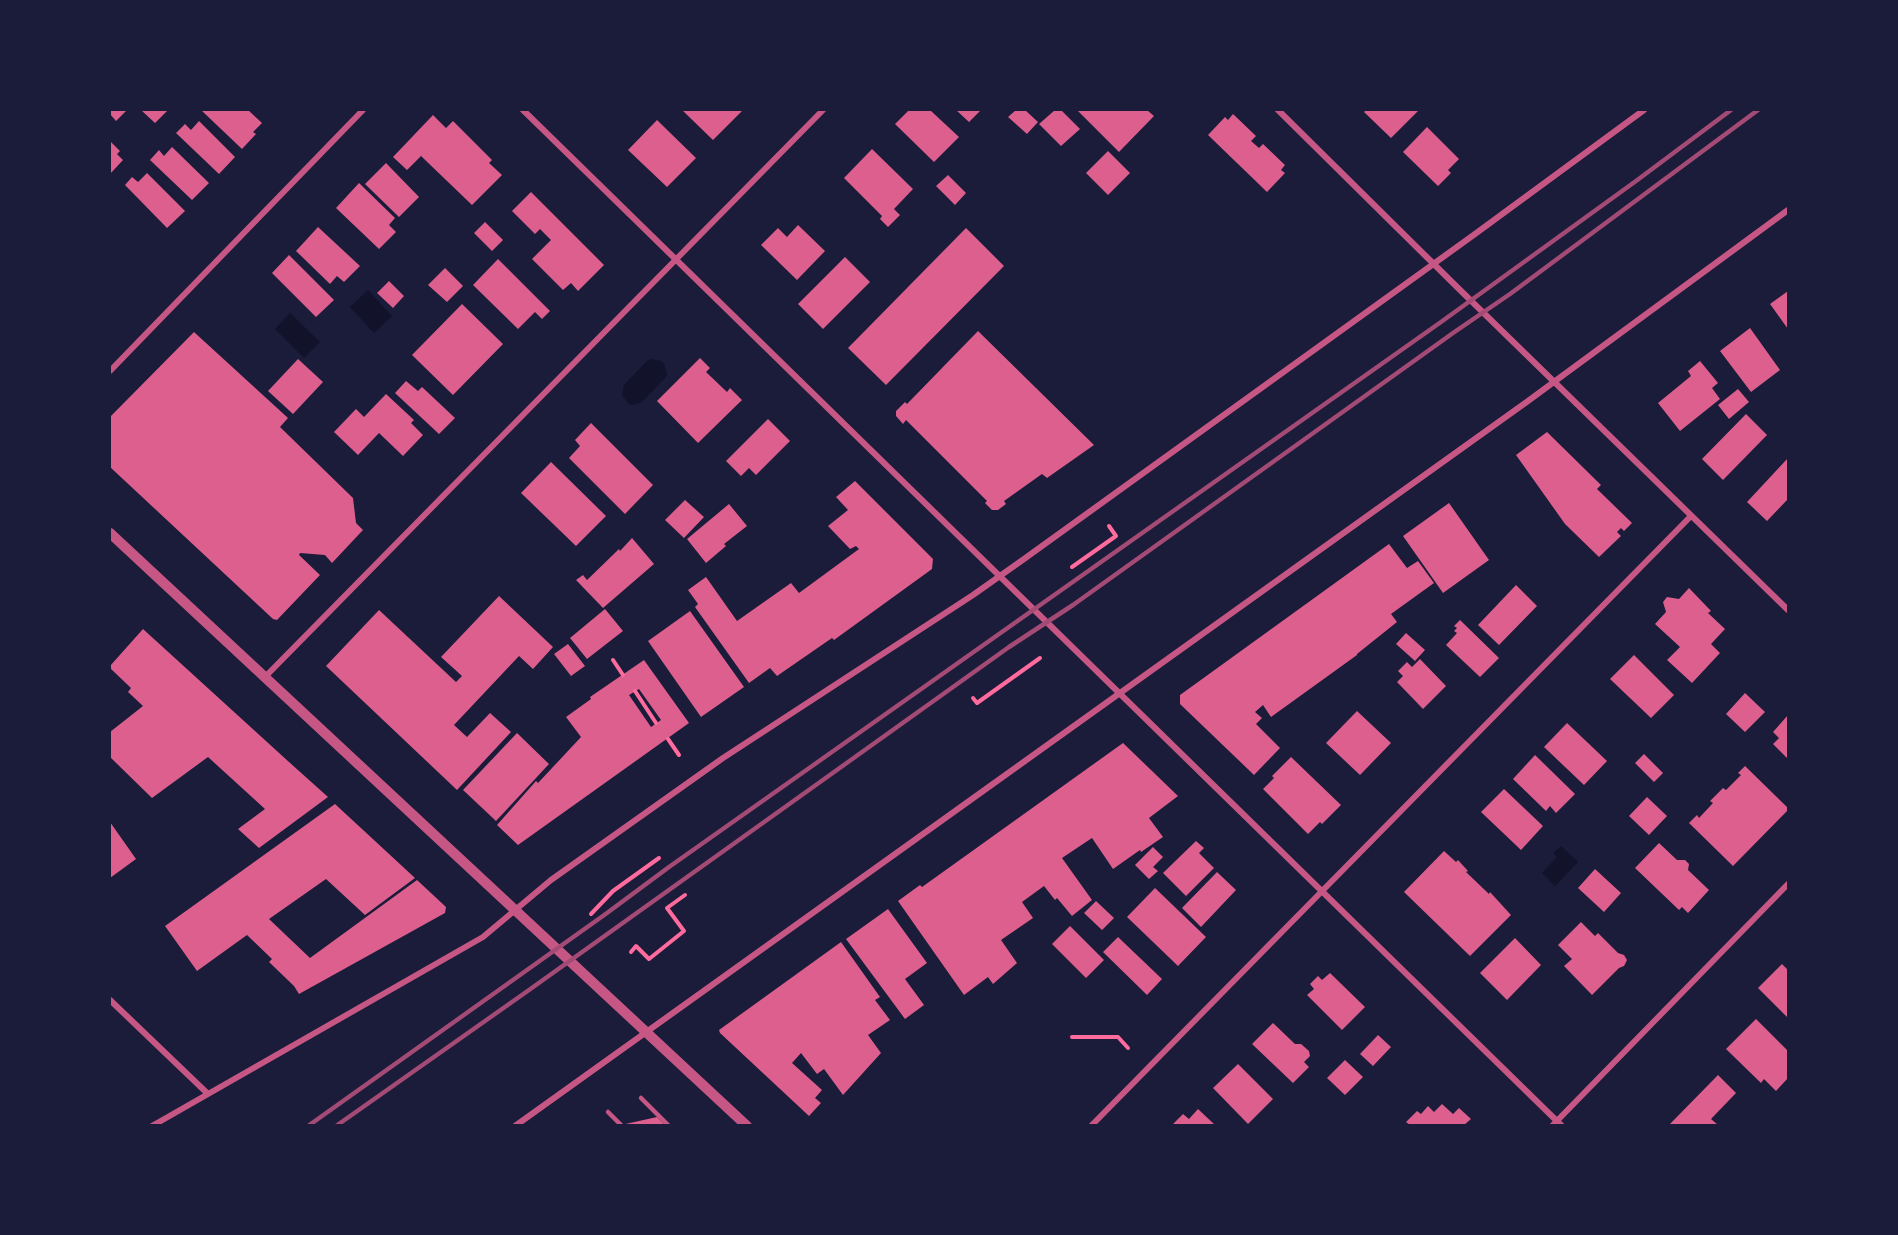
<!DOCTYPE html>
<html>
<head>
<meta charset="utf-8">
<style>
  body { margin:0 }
  #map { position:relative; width:1898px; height:1235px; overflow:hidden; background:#1b1b3a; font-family:"Public Sans",sans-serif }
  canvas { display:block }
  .frame { position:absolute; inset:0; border:111px solid #1b1b3a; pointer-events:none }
</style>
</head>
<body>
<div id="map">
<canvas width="1898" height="1235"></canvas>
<div class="frame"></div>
</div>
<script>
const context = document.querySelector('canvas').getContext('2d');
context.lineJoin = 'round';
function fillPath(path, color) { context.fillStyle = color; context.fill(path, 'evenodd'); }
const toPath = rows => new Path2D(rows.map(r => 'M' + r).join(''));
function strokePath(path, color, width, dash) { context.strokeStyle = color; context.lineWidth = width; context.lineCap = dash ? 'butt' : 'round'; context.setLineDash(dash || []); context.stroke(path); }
const water = toPath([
  [368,290,392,316,374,333,350,307],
  [290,313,320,342,304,358,275,329],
  [651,359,661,361,664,364,667,374,665,378,642,402,632,405,628,403,622,395,624,385,647,361],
  [1561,846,1578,862,1555,886,1542,873,1557,857,1553,853]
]);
const building = toPath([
  [110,110,127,110,116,121,110,114],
  [141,110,168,110,155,123],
  [201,110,248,110,262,123,253,132,256,134,242,149],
  [682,110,740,110,742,111,713,140],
  [909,110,930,110,959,137,934,162,895,124],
  [956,110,981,110,969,122],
  [1016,110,1025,110,1038,122,1027,134,1008,117],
  [1055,110,1061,110,1080,129,1061,146,1039,124],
  [1077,110,1147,110,1154,116,1119,152],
  [1366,110,1419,110,1391,138,1364,112],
  [1233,114,1256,136,1251,141,1259,148,1263,144,1285,165,1281,170,1285,173,1267,192,1208,135,1225,117,1228,120],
  [433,115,446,128,453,121,492,160,489,163,502,175,472,205,421,156,407,170,393,157],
  [657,120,696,158,667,187,628,150],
  [199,121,235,157,219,174,176,133,185,124,191,130],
  [1427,127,1459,159,1448,170,1451,173,1438,186,1403,152],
  [110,141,120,151,117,154,123,160,110,174],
  [172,147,209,183,192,200,150,160,159,150,164,156],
  [872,149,913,189,894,209,900,215,888,227,880,219,882,216,844,178],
  [1108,151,1130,173,1108,195,1086,173],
  [386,163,419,197,399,217,365,184],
  [147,173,185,211,167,228,125,185,132,177,138,182],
  [948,175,966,193,955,205,936,186],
  [359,183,395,218,389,225,396,232,379,249,336,208],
  [531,192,604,265,578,291,571,283,563,290,532,259,551,240,540,229,535,234,512,211],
  [485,222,503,240,492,251,474,233],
  [798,225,825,251,797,280,761,245,778,228,787,237],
  [318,227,360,266,344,282,337,276,330,284,296,251],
  [966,228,1004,266,886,385,848,348],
  [289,255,334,300,316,317,272,273],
  [845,257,870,282,823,329,798,304],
  [498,259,550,311,542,319,535,312,518,329,473,285],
  [445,268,463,286,447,302,428,285],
  [389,281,404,296,393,308,377,293],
  [1788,291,1788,329,1770,304],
  [462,304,503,344,453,395,412,355],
  [1750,328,1780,370,1751,392,1720,351],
  [978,331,1094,445,1047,478,1042,474,1004,501,1006,504,998,510,992,510,985,503,987,501,906,420,903,424,896,416,896,411,905,402,907,404],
  [194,332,288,418,280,427,353,498,356,523,363,530,332,563,325,555,300,553,299,555,320,575,277,620,273,619,110,467,110,417],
  [700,358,710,368,706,372,727,392,730,388,742,400,698,443,657,401],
  [298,359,323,382,293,414,268,391],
  [1700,361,1718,383,1712,388,1720,399,1680,431,1658,403,1691,376,1688,371],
  [406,381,418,391,422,387,455,418,439,434,395,393],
  [1738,389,1749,402,1729,419,1718,405],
  [386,394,414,420,411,423,423,435,403,456,379,433,358,455,334,432,356,409,364,417],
  [1746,414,1767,435,1723,480,1702,459],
  [768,419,790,441,756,475,749,468,741,476,726,461],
  [591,423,653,485,625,514,569,458,580,446,575,440],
  [1547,432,1601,485,1597,489,1632,523,1624,531,1621,528,1617,532,1621,536,1599,557,1565,524,1516,455],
  [1788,458,1788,499,1767,521,1747,502],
  [551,462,606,516,576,546,521,493],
  [855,481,933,559,932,569,834,640,832,638,777,676,770,668,749,683,695,607,698,604,688,590,706,577,737,621,791,583,799,593,859,549,856,546,850,549,828,526,848,510,836,497],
  [685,500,704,517,684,538,665,520],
  [1449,503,1489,560,1443,593,1403,536],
  [729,504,747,526,724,544,726,546,706,563,687,539],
  [632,538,654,564,603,608,576,580,583,575,587,580,619,549,620,551],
  [1389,544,1407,568,1418,561,1434,583,1391,614,1397,622,1357,654,1357,655,1271,717,1263,705,1255,712,1262,718,1256,724,1280,748,1254,775,1180,704,1180,695],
  [1516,585,1537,606,1499,645,1478,625],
  [1689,588,1711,611,1708,613,1725,629,1711,644,1720,653,1692,683,1667,660,1680,647,1655,624,1666,612,1663,602,1667,597,1679,599],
  [499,596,553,647,533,669,519,656,454,725,467,737,490,713,511,732,457,790,326,666,379,610,456,682,462,676,441,657],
  [605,609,623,631,587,659,570,638],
  [690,611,744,687,701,717,648,641],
  [1460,620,1499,658,1480,677,1446,645,1457,633,1454,631,1457,628,1454,626],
  [143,629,289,762,328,797,259,848,238,829,265,809,208,757,152,798,110,757,110,732,143,706,128,692,131,688,110,668,110,666],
  [1406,633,1425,650,1415,661,1396,644],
  [568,644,585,666,571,676,554,654],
  [1634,655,1674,695,1651,718,1610,679],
  [1420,659,1446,686,1423,709,1397,682,1403,676,1398,671,1407,662,1412,667],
  [644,660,689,723,518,845,497,825,536,781,538,783,581,737,566,717,591,699,590,697],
  [639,689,661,720,651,727,629,695],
  [1745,693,1765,712,1745,732,1726,714],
  [1357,711,1391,743,1360,775,1326,743],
  [1788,715,1788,759,1773,744,1779,738,1773,732],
  [1567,723,1607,761,1584,785,1544,747],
  [517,733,549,764,496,821,463,790],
  [1123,743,1178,796,1149,818,1163,837,1141,852,1140,850,1113,869,1092,838,1062,858,1092,900,1072,916,1057,898,1055,900,1044,886,1022,902,1033,918,1001,940,1017,963,993,984,988,977,964,995,898,901,920,885,922,887],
  [1644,754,1663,773,1654,782,1635,763],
  [1535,755,1575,794,1556,813,1550,806,1546,811,1513,779],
  [1291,757,1341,805,1322,824,1320,822,1308,834,1263,789,1274,778,1272,776],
  [1745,766,1788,808,1788,810,1733,866,1689,823,1697,815,1699,818,1713,803,1710,801,1723,788,1726,790,1741,775,1738,773],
  [1504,789,1543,826,1521,850,1481,812],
  [1647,797,1667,816,1649,835,1629,816],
  [335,804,415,878,365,915,326,879,269,919,310,958,417,880,446,907,445,913,299,994,294,986,269,962,272,959,247,935,197,971,165,926],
  [110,822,136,859,110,878],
  [1196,841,1204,848,1199,853,1214,868,1186,896,1163,873],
  [1659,843,1677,860,1685,860,1689,864,1688,870,1709,890,1688,913,1682,907,1679,910,1635,868],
  [1153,847,1163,857,1153,867,1158,871,1149,879,1135,865],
  [1444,851,1456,862,1458,860,1468,871,1466,872,1489,894,1490,892,1511,915,1470,956,1404,892],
  [1595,869,1621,893,1604,912,1578,888],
  [1217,872,1236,890,1201,927,1182,908],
  [1155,888,1206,937,1178,966,1127,917],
  [1096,901,1114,918,1102,930,1084,913],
  [888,909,927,963,905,979,924,1005,905,1019,846,939],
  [1581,922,1595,936,1598,933,1618,953,1624,955,1627,960,1624,966,1619,968,1592,995,1564,966,1572,959,1558,945],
  [1070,926,1104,960,1086,978,1052,944],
  [1118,937,1162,979,1147,995,1103,952],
  [1515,938,1541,965,1507,1000,1480,973],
  [841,942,880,997,875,1000,890,1020,868,1035,881,1053,843,1095,824,1069,817,1074,801,1053,792,1063,822,1090,815,1098,821,1103,809,1116,720,1033,719,1030],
  [1782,964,1788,970,1788,1018,1758,988],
  [1330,973,1365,1007,1342,1030,1307,995,1314,989,1310,984,1318,976,1322,980],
  [1756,1019,1788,1051,1788,1078,1776,1091,1764,1079,1761,1083,1726,1049],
  [1273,1023,1295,1044,1301,1044,1309,1051,1310,1056,1304,1062,1309,1067,1293,1083,1252,1044],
  [1378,1035,1391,1047,1373,1066,1360,1054],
  [1345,1060,1363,1077,1345,1095,1327,1078],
  [1238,1064,1273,1099,1248,1124,1213,1088],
  [1718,1075,1736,1093,1711,1119,1718,1125,1669,1125],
  [1442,1104,1453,1114,1459,1108,1471,1119,1464,1125,1410,1125,1406,1122,1417,1111,1421,1114,1428,1106,1434,1112],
  [1198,1109,1215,1125,1173,1124,1183,1114,1189,1119],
  [657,1117,665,1125,621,1125]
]);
const path = toPath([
  [1072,567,1116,536,1109,526],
  [613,660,623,675],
  [635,691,656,723],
  [973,698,977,703,1040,658],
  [668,739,679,755],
  [591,914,613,891,659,858],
  [631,952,636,946,649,959,684,931,667,908,685,895],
  [1072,1037,1118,1037,1128,1048]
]);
const service = toPath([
  [641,1098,669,1126],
  [608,1112,621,1125]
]);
const minor = toPath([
  [523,110,1562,1126],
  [1278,110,1458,288,1788,610],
  [110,371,363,110],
  [264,678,823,110],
  [110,1000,207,1093],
  [152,1126,483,937,551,880,723,758,973,595,1024,559,1475,234,1644,110],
  [515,1126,1528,401,1788,210],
  [1091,1126,1691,516],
  [1552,1126,1788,884]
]);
const tertiary = toPath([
  [110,533,747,1126]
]);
const rail = toPath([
  [308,1126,607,913,669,867,1441,322,1636,181,1731,110],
  [336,1126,529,990,1009,647,1073,605,1453,333,1510,294,1758,110]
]);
fillPath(water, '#12122b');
fillPath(building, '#dd5f8e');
strokePath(path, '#ff6b9d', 4);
strokePath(service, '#c65784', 4.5);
strokePath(minor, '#c65784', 6);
strokePath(tertiary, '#c65784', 10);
strokePath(rail, '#a44b75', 4.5);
</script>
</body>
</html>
